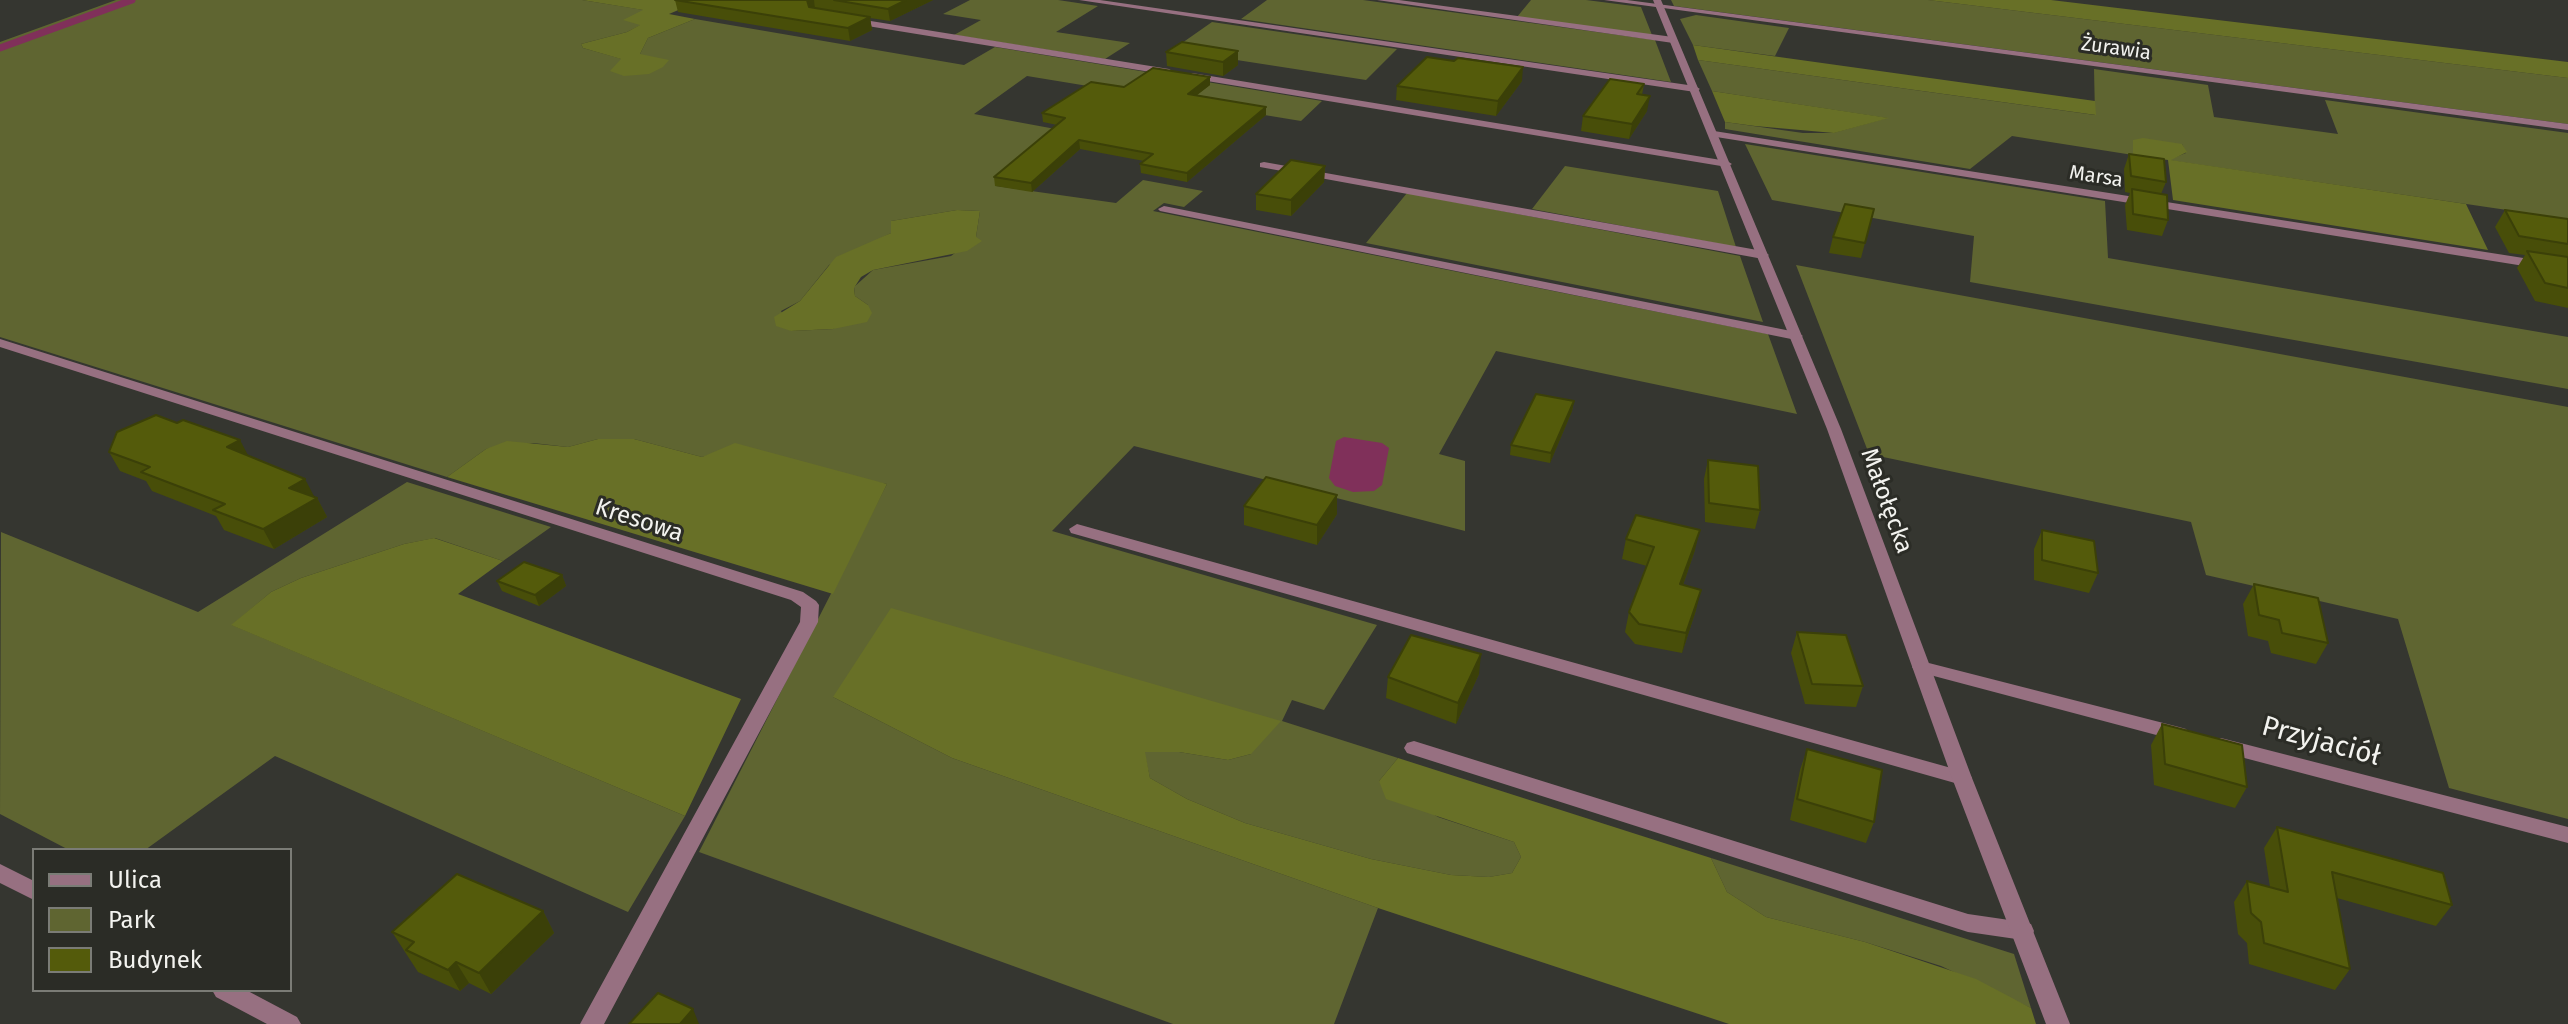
<!DOCTYPE html>
<html>
<head>
<meta charset="utf-8">
<style>
  body { margin:0 }
  #map { position:relative; width:2568px; height:1024px; overflow:hidden; background:#353630; font-family:"Fira Sans",sans-serif }
  canvas { display:block }
  .legend { position:absolute; left:32px; top:848px; width:260px; height:144px; box-sizing:border-box; background:#2b2c26; border:2px solid #7b7c76; margin:0; padding:10px 14px; list-style:none; font-size:24px; color:#f3f3ef }
  .legend li { display:flex; align-items:center; gap:16px; height:40px }
  .legend b { width:40px; border:2px solid #7b7c76 }
</style>
</head>
<body>
<div id="map">
<canvas width="2568" height="1024"></canvas>
<ul class="legend">
<li><b style="height:10px;background:#977081"></b>Ulica</li>
<li><b style="height:22px;background:#5f6531"></b>Park</li>
<li><b style="height:22px;background:#545b0b"></b>Budynek</li>
</ul>
</div>
<script>
const context = document.querySelector('canvas').getContext('2d');
context.lineJoin = 'round';
function fillPath(path, color) { context.fillStyle = color; context.fill(path, 'evenodd'); }
const toPath = rows => new Path2D(rows.map(r => 'M' + r).join(''));
function strokePath(path, color, width, dash) { context.strokeStyle = color; context.lineWidth = width; context.lineCap = dash ? 'butt' : 'round'; context.setLineDash(dash || []); context.stroke(path); }
function drawText(font, color, halo, rows, align = 'center') {
  context.font = font + ' "Fira Sans",sans-serif'; context.lineWidth = 6; context.setLineDash([]); context.textBaseline = 'middle'; context.strokeStyle = halo; context.fillStyle = color; for (const [text, x, y, turn = 0] of rows) {
    context.save(); context.translate(x, y); context.rotate((+turn || 0) * Math.PI / 180); context.textAlign = isNaN(turn) ? turn : align; if (halo) context.strokeText(text, 0, 0); context.fillText(text, 0, 0); context.restore();
  }
}
const green = toPath([
  [116,0,582,0,644,10,641,25,627,32,581,44,583,48,622,59,640,54,648,38,695,19,964,65,995,47,1322,101,1301,121,1027,76,974,114,1061,130,996,186,1116,203,1143,180,1203,191,1184,207,1164,203,1153,211,1768,334,1797,414,1496,351,1439,454,1465,461,1465,531,1134,446,1052,531,1377,625,1324,710,1292,700,1282,721,1398,758,1379,781,1438,817,1514,842,1521,857,1512,873,1489,877,1451,875,1371,859,1245,823,1187,799,1150,778,1144,752,1179,752,1228,760,1251,754,833,697,952,758,1378,908,1334,1024,1173,1024,699,852,887,484,716,453,702,457,634,439,598,439,568,447,533,443,486,449,447,477,0,337,0,42],
  [957,210,980,211,976,237,951,256,873,270,854,287,855,296,868,305,833,329,791,331,781,311,800,301,829,265,891,233,891,221],
  [970,0,1058,0,1098,6,1056,32,1130,43,1105,59,954,35,981,20,943,14],
  [1267,0,1363,0,1655,40,1671,82,1241,19],
  [1531,0,1586,0,1641,7,1652,35,1517,17],
  [1671,0,1928,0,2568,78,2568,124,1674,6],
  [1696,15,1789,28,1775,56,1693,45,1680,19],
  [1212,22,1397,49,1366,80,1172,50],
  [1698,60,2095,115,2094,69,2208,85,2214,117,2338,134,2325,100,2568,133,2568,219,2168,160,2186,153,2182,144,2133,155,2012,136,1970,169,1725,129,1725,122,1803,133,1833,133,1887,118,1712,91],
  [1745,144,2105,201,2108,258,2568,337,2568,389,1970,282,1974,236,1772,200],
  [1565,166,1718,191,1736,247,1532,209],
  [1407,193,1740,256,1763,322,1366,243],
  [1796,265,2568,407,2568,819,2449,788,2398,619,2206,575,2191,522,1869,454],
  [407,482,551,527,503,561,435,538,404,544,301,578,271,592,232,625,685,816,628,912,275,756,145,850,69,850,0,814,1,532,198,612],
  [1711,858,2014,954,2031,1008,1941,966,1865,942,1766,917,1727,892]
]);
const forest = toPath([
  [582,0,702,0,669,14,695,19,648,38,640,54,669,60,663,67,649,74,624,76,610,71,621,59,583,48,581,44,627,32,640,25,623,20,643,10],
  [1928,0,2051,0,2568,62,2568,78],
  [1693,45,2095,101,2096,115,1698,60],
  [1712,91,1889,118,1834,133,1755,126,1725,122],
  [2143,138,2182,144,2187,152,2171,160,2466,204,2488,250,2173,200,2168,160,2133,155,2133,140],
  [957,210,980,211,976,237,982,241,967,251,873,270,861,277,854,288,855,296,868,305,872,313,867,322,833,329,791,331,776,326,774,317,800,301,836,257,891,233,891,221],
  [598,439,634,439,702,457,735,443,887,484,833,594,447,477,486,449,507,441,568,447],
  [434,538,503,561,458,594,741,699,685,816,231,625,271,592,301,578,404,544],
  [891,608,1281,721,1251,754,1228,760,1179,752,1145,752,1150,778,1187,799,1245,823,1371,859,1451,875,1489,877,1512,873,1521,857,1514,842,1386,799,1379,781,1398,758,1711,858,1727,892,1766,917,1865,942,1976,979,2031,1008,2036,1024,1729,1024,1378,908,952,758,833,697]
]);
const water = toPath([
  [1344,437,1382,443,1389,448,1382,485,1374,491,1353,492,1335,486,1329,478,1336,441]
]);
const stream = toPath([
  [0,48,132,0]
]);
const service = toPath([
  [1079,0,1100,0,1695,86,1700,89,1695,92,1079,0],
  [1377,0,1399,0,1673,37,1677,40,1673,43,1377,0],
  [852,18,1169,69,1174,72,1169,75,849,23,849,19,852,18],
  [1192,73,1727,161,1732,164,1727,167,1189,78,1187,76,1192,73],
  [1264,162,1763,251,1769,255,1763,259,1260,167,1260,163,1264,162],
  [1164,206,1796,332,1803,336,1796,340,1160,211,1158,209,1164,206],
  [1077,524,1962,771,1969,773,1972,778,1969,783,1962,785,1071,533,1069,529,1077,524],
  [1414,741,1968,914,2023,922,2031,924,2034,931,2031,938,2023,940,1968,932,1407,753,1404,748,1407,743,1414,741],
  [0,864,34,881,34,900,0,883,0,864],
  [212,990,246,990,297,1017,301,1024,267,1024,216,997,212,990]
]);
const minor = toPath([
  [1604,0,1627,0,2568,124,2568,130,1604,0],
  [1714,131,2568,265,2568,273,1710,136,1710,132,1714,131],
  [0,339,803,592,816,601,819,605,818,622,604,1024,580,1024,800,622,801,607,791,600,0,347,0,339],
  [1921,661,2179,727,2186,729,2189,734,2186,739,2179,741,1915,671,1912,667,1915,663,1921,661],
  [2221,738,2568,827,2568,843,2214,750,2211,745,2214,740,2221,738]
]);
const tertiary = toPath([
  [1653,0,1661,0,1841,429,1972,778,2070,1024,2046,1024,1952,778,1827,429,1653,0]
]);
const wall = toPath([
  [675,0,933,0,890,21,870,18,872,30,850,41,678,12],
  [1182,42,1238,65,1223,76,1167,66,1166,52],
  [1522,81,1496,116,1396,100,1397,86],
  [1644,84,1642,95,1647,111,1629,139,1581,131,1583,116],
  [1210,85,1197,95,1266,107,1266,115,1187,182,1141,173,1140,164,1144,161,1080,149,1032,192,995,186,994,177,1057,125,1043,122,1042,113,1124,87],
  [2129,154,2166,182,2161,194,2168,220,2162,236,2127,230,2125,205,2130,193,2125,192,2124,169],
  [1325,166,1324,182,1291,216,1256,210,1256,194],
  [1874,209,1861,258,1829,253,1833,237],
  [2505,210,2568,219,2568,308,2535,301,2517,268,2525,255,2509,253,2495,227],
  [1574,401,1572,411,1550,463,1510,455,1511,445],
  [109,452,248,455,317,498,327,517,274,549,224,530,216,516,152,491,146,481,120,471],
  [1708,460,1760,510,1755,529,1705,522,1704,479],
  [1244,506,1337,514,1317,545,1244,525],
  [2042,530,2098,573,2089,593,2034,580,2034,549],
  [1626,539,1695,550,1683,585,1696,610,1682,653,1635,644,1625,632,1629,612,1647,566,1622,559],
  [562,575,566,586,539,606,502,591,497,581],
  [2254,584,2328,643,2316,664,2271,653,2268,641,2248,636,2243,604],
  [1797,632,1863,686,1856,707,1805,704,1791,653],
  [1479,674,1456,724,1386,698,1388,677],
  [2162,724,2247,787,2235,808,2154,785,2151,745],
  [1807,749,1874,822,1866,843,1790,820,1800,770],
  [2277,827,2452,905,2436,926,2337,898,2350,969,2335,990,2249,964,2247,943,2238,934,2234,902,2247,881,2270,887,2264,848],
  [543,911,554,933,491,994,469,983,460,991,418,972,392,932]
]);
const shadedWall = toPath([
  [807,0,814,0,815,9,810,11],
  [906,0,933,0,890,21,888,9],
  [870,17,872,30,850,41,848,28],
  [1238,51,1238,65,1223,76,1223,62],
  [1523,67,1522,81,1496,116,1498,101],
  [1210,77,1210,85,1188,102,1188,94],
  [1650,96,1647,111,1629,139,1632,124],
  [1266,107,1266,115,1187,182,1187,173],
  [1079,140,1080,149,1032,192,1031,183],
  [1325,166,1324,182,1291,216,1291,200],
  [1574,401,1572,411,1550,463,1551,453],
  [240,440,250,459,227,447],
  [305,479,315,498,289,488],
  [1337,495,1337,514,1317,545,1317,525],
  [317,498,327,517,274,549,263,529],
  [1700,530,1695,550,1676,605,1680,584],
  [562,575,566,586,539,606,535,595],
  [1701,590,1696,610,1682,653,1686,633],
  [1481,654,1479,674,1456,724,1458,703],
  [543,911,554,933,491,994,479,973],
  [456,962,469,983,460,991,448,970],
  [693,1009,699,1024,680,1024]
]);
const building = toPath([
  [675,0,807,0,809,7,870,17,848,28,675,0],
  [834,0,906,0,888,9,834,0],
  [1182,42,1238,51,1223,62,1166,52,1182,42],
  [1427,57,1454,61,1458,58,1523,67,1498,101,1397,86,1427,57],
  [1153,68,1210,77,1188,94,1266,107,1187,173,1140,164,1153,154,1079,140,1031,183,994,177,1065,118,1042,113,1091,82,1124,87,1153,68],
  [1610,79,1644,84,1637,94,1650,96,1632,124,1583,116,1610,79],
  [2129,154,2164,159,2166,182,2131,176,2129,154],
  [1291,160,1325,166,1291,200,1256,194,1291,160],
  [2132,189,2167,195,2168,220,2133,214,2132,189],
  [1845,204,1874,209,1865,243,1833,237,1845,204],
  [2505,210,2568,219,2568,244,2519,236,2505,210],
  [2527,251,2568,257,2568,288,2545,283,2527,251],
  [1536,394,1574,401,1551,453,1511,445,1536,394],
  [156,415,177,423,183,420,240,440,227,447,305,479,289,488,317,498,263,529,213,510,225,504,141,472,150,467,109,452,117,432,156,415],
  [1708,460,1758,466,1760,510,1709,503,1708,460],
  [1266,477,1337,495,1317,525,1244,506,1266,477],
  [1636,515,1700,530,1680,584,1701,590,1686,633,1639,624,1629,612,1654,547,1626,539,1636,515],
  [2042,530,2094,541,2098,573,2042,560,2042,530],
  [524,562,562,575,535,595,497,581,524,562],
  [2254,584,2318,598,2328,643,2282,633,2279,620,2259,615,2254,584],
  [1797,632,1846,635,1863,686,1812,684,1797,632],
  [1411,635,1481,654,1458,703,1388,677,1411,635],
  [2162,724,2242,745,2247,787,2165,764,2162,724],
  [1807,749,1882,770,1874,822,1797,799,1807,749],
  [2277,827,2443,873,2452,905,2332,872,2350,969,2264,943,2261,922,2251,913,2247,881,2288,892,2277,827],
  [457,874,543,911,479,973,456,962,448,970,406,950,414,942,392,932,457,874],
  [658,993,693,1009,680,1024,629,1024,658,993]
]);
const farStreetnames = [
  ["Żurawia",2116,49,8],
  ["Marsa",2096,177,9]
];
const streetNames = [
  ["Małołęcka",1886,501,70],
  ["Kresowa",639,521,18]
];
const nearStreetnames = [
  ["Przyjaciół",2321,742,15]
];
fillPath(green, '#5f6531');
fillPath(forest, '#687027');
fillPath(water, '#80305a');
strokePath(stream, '#80305a', 7);
fillPath(service, '#977081');
fillPath(minor, '#977081');
fillPath(tertiary, '#977081');
fillPath(wall, '#484e09');
fillPath(shadedWall, '#3b4008');
fillPath(building, '#545b0b');
strokePath(building, '#3b4008', 2);
drawText('20px', '#f3f3ef', '#2b2c26', farStreetnames);
drawText('24px', '#f3f3ef', '#2b2c26', streetNames);
drawText('28px', '#f3f3ef', '#2b2c26', nearStreetnames);
</script>
</body>
</html>
